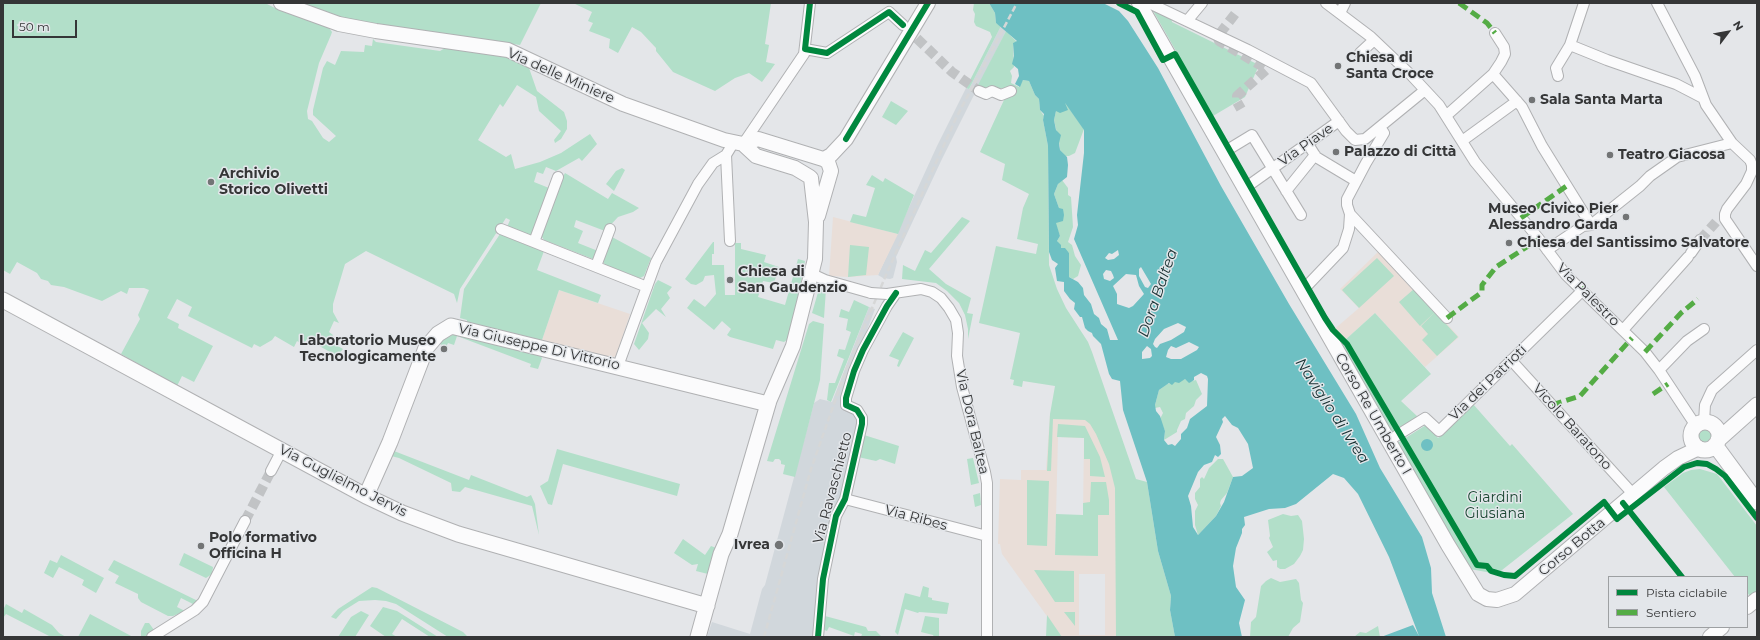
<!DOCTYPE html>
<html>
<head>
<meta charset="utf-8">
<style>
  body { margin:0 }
  #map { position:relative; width:1760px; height:640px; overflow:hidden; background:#e4e6e9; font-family:Montserrat,sans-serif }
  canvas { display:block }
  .frame { position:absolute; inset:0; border:4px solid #353637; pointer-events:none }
  .legend { position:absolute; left:1608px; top:576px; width:140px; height:52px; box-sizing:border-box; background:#e3e6ea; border:1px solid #9da0a2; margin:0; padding:5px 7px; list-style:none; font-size:12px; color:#353637 }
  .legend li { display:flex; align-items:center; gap:8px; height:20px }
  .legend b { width:20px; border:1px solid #9da0a2 }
  .north { position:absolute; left:1708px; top:12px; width:40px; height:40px; -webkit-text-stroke:3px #e3e6ea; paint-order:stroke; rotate:58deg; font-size:11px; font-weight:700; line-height:16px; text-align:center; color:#353637 }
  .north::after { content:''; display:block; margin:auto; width:14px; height:18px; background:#353637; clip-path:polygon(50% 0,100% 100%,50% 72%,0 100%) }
  .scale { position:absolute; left:12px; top:20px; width:65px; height:18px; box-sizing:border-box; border:2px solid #353637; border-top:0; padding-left:5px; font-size:12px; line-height:14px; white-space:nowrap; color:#353637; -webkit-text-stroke:3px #e3e6ea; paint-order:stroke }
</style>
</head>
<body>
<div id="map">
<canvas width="1760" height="640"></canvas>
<div class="frame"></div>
<ul class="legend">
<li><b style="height:5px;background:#00873e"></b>Pista ciclabile</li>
<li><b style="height:5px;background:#54ac45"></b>Sentiero</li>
</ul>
<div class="north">N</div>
<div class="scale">50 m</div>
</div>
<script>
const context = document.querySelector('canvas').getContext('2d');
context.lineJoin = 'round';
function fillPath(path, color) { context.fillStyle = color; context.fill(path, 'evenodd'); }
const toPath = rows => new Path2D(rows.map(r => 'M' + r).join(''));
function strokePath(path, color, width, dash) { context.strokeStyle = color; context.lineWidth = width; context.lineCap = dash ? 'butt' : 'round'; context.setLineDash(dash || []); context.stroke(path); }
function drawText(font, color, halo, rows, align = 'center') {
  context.font = font + ' Montserrat,sans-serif'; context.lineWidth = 3; context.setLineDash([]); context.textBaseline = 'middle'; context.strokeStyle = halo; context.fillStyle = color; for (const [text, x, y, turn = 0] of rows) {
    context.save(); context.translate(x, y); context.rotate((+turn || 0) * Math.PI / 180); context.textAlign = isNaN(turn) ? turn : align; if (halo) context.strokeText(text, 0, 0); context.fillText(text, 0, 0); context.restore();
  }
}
const built = toPath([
  [1001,26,1006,31,942,159,896,257,897,262,893,278,890,279,883,278,878,275,937,146,966,88,969,89],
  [869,307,875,309,844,391,859,417,814,637,707,637,712,622,750,634,762,589,765,585,814,403,820,399,832,402]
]);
const education = toPath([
  [833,217,898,234,878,275,848,277,829,276],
  [1380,250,1459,337,1425,367,1375,313,1342,343,1331,332,1359,308,1340,289],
  [559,290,630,314,616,356,609,359,542,340],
  [1088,409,1122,483,1120,637,1062,637,1002,554,1000,544,998,544,1000,479,1021,480,1021,470,1046,470,1050,414],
  [1058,437,1084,438,1083,515,1055,555],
  [1079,574,1105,574,1105,635,1079,635]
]);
const green = toPath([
  [3,3,265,3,279,10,329,28,332,32,331,35,319,63,307,111,308,119,312,121,323,138,329,142,336,136,313,115,313,110,323,68,327,61,335,65,341,51,364,52,365,45,372,46,373,39,376,42,440,51,445,48,503,56,529,68,537,91,564,112,567,121,567,129,561,139,555,143,554,140,561,131,539,111,536,97,517,85,503,107,500,104,478,140,506,157,511,154,515,169,540,162,561,153,590,134,597,144,582,161,579,158,556,171,546,167,543,174,537,172,534,182,549,188,532,234,529,235,507,227,510,220,506,218,460,289,457,303,454,294,366,251,345,264,333,304,333,312,339,323,334,321,329,332,333,335,329,341,343,349,337,356,307,339,303,345,297,341,294,347,275,336,272,340,260,347,254,344,252,348,188,316,192,307,177,299,167,318,179,324,178,328,213,346,194,382,182,376,177,386,121,354,140,319,138,315,149,290,144,288,129,288,127,294,121,291,102,301,64,287,51,285,48,281,41,279,37,273,17,262,10,274,3,270],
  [302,3,541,3,520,45,350,21,323,13],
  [573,3,771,3,765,44,769,45,766,62,775,64,762,82,749,73,735,78,715,91,673,72,656,51,656,48,641,32,632,27,618,53,609,48,610,39,589,31,593,23,588,21,592,12],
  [974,3,989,3,995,13,996,23,1001,26,969,89,966,88,992,37,990,32,976,26,974,22,975,14,973,10],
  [1152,9,1171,17,1172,22,1184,28,1259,65,1245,97,1213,116],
  [1006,31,1017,42,1013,43,1014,67,1010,71,1012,76,1011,83,1019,87,1023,80,1029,81,1035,95,1039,99,1040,110,1044,116,1043,120,1048,146,1049,265,1057,289,1066,308,1088,342,1092,352,1136,479,1147,482,1158,551,1171,596,1170,610,1175,637,1116,637,1115,488,1109,464,1096,434,1090,424,1085,420,1053,419,1051,471,1047,471,1050,414,1055,386,1023,381,1022,387,1013,385,1014,380,1010,379,1020,333,979,323,996,246,1036,254,1038,244,1017,239,1023,208,1029,194,1002,180,1005,164,980,152,1004,100,1011,89,986,87,986,90,977,87],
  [1063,100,1084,129,1075,153,1069,156,1065,156,1060,150,1060,147,1054,120,1056,111],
  [891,101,908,111,896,125,882,117],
  [622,168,625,170,614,191,606,184,616,171],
  [565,173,608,199,612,193,639,208,633,212,618,217,605,231,576,220,574,227,583,231,578,243,598,251,596,257,593,259,544,240,540,234,559,184],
  [872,175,883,182,885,178,914,195,898,234,850,222,853,214,866,217,875,188,866,185],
  [1062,180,1068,188,1068,195,1071,197,1073,227,1068,242,1072,245,1075,256,1081,265,1078,276,1073,279,1069,277,1069,253,1061,249,1057,241,1060,236,1055,223,1059,208,1054,194,1058,184],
  [962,217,970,221,929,269,946,284,971,298,967,313,973,314,968,339,968,329,965,315,959,303,947,291,936,283,902,279,903,265,915,271,925,250,931,253],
  [500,234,544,251,537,270,601,295,598,303,559,290,542,340,467,322,467,320,460,318,464,289],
  [612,237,651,258,644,276,640,278,605,265,603,261],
  [713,242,714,242,714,254,712,254,712,265,724,265,725,295,735,295,735,243,741,243,741,249,766,255,764,262,779,267,774,283,763,281,758,297,785,305,798,259,805,261,794,318,788,339,784,342,776,340,773,349,730,337,727,335,731,329,722,321,714,330,687,308,694,299,705,307,716,294,714,275,705,276,703,281,696,285,691,284,685,279],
  [850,245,869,247,866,275,848,277],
  [1377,258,1394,276,1359,308,1342,290],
  [658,280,672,287,667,293,670,298,661,309,666,317,656,309,642,323,649,333,648,339,639,350,634,344,655,284],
  [822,288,826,289,824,318,812,313,819,289],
  [1414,289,1435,312,1420,326,1399,302],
  [854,300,869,307,831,402,827,400,829,383,835,383,844,359,837,356,839,349,845,350,851,332,846,330,848,319,839,317,841,309,849,312],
  [1435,312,1458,337,1437,356,1422,340,1428,334,1421,326],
  [1375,313,1431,374,1401,401,1418,417,1391,434,1340,347,1344,341],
  [813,321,824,324,820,380,795,477,783,474,785,465,781,464,781,461,779,459,775,459,773,462,767,461,809,324],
  [903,332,914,338,899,367,897,366,899,360,889,356],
  [456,333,539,354,542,358,538,369,530,367,531,364,457,336,454,345,448,343,446,347,438,343],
  [1185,379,1189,382,1196,380,1202,394,1196,400,1194,406,1186,413,1185,419,1181,421,1177,430,1177,432,1164,440,1165,431,1160,419,1163,413,1160,407,1155,408,1155,405,1159,390,1167,384],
  [1473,404,1510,446,1512,444,1573,514,1497,574,1470,569,1396,444,1426,425,1438,438],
  [1058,424,1085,426,1100,457,1105,477,1090,476,1090,459,1084,459,1084,438,1057,437],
  '1698 435a7 7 0 1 1 14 0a7 7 0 1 1-14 0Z',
  [864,435,899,446,895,464,880,459,876,461,858,457],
  [557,449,680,484,677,496,563,464,552,505,548,504,540,486,548,481],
  [394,451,469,480,471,475,527,497,531,495,535,504,539,535,532,506,465,487,460,492,452,491,451,483,399,458,391,456],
  [973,458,979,483,971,485,967,459],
  [1218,459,1223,459,1233,477,1227,493,1221,500,1220,503,1221,506,1216,516,1198,535,1195,525,1195,511,1198,505,1195,499,1195,493,1200,487,1200,479,1202,477,1204,479,1209,468],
  [1700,469,1717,474,1757,526,1757,594,1751,598,1747,592,1747,577,1735,577,1664,487,1683,473,1691,470],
  [1027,480,1049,481,1047,546,1027,545],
  [1091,482,1106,482,1109,500,1109,515,1098,515,1098,556,1055,555,1056,514,1083,515,1083,503,1090,502],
  [980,493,981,505,975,507,973,495],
  [1283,514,1291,516,1298,515,1302,521,1304,539,1303,550,1300,556,1294,564,1285,569,1280,569,1277,567,1277,560,1273,561,1267,552,1273,547,1269,538,1270,536,1268,520],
  [683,539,705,555,711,546,719,549,712,575,696,571,698,564,692,565,674,553],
  [184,553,213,567,212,574,206,578,179,565],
  [61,555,104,578,96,593,82,585,84,580,59,567,53,578,44,573,50,560,57,563],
  [114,560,198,601,195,605,181,598,177,607,185,611,173,616,168,616,141,602,138,598,138,594,115,583,119,576,108,570],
  [1034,570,1074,571,1074,602,1055,602],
  [1271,578,1280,582,1296,579,1299,583,1301,600,1303,603,1300,622,1293,628,1288,637,1250,637,1251,622,1256,617,1261,586,1266,581],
  [923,586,929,588,928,597,932,598,932,600,949,603,947,614,919,612,918,613,905,609,898,635,895,632,905,593,920,597],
  [372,587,377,588,463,632,468,637,448,637,396,604,386,601,375,600,359,601,343,611,336,619,331,617,338,609],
  [6,604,22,613,24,609,52,625,59,633,66,637,51,637,6,614,3,618,3,610],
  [383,607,397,611,438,637,430,637,402,619,392,634,397,637,386,637,370,626],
  [361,611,369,615,355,637,338,637,351,617],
  [1064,612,1075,612,1075,626],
  [90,614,133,637,78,637],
  [1047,615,1062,637,1046,637],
  [825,616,866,627,868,631,876,631,882,637,861,637,862,634,855,632,854,636,829,627,827,631,822,629],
  [925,616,939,618,939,637,934,637,933,635,921,632],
  [145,623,149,623,154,630,144,637,139,637,141,636,141,631],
  [1378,626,1380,637,1354,637,1360,632,1366,633]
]);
const water = toPath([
  [989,3,1103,3,1119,11,1128,21,1158,68,1221,186,1289,304,1356,414,1380,468,1422,537,1431,568,1432,593,1446,637,1381,637,1413,625,1419,636,1389,557,1358,494,1344,478,1333,474,1296,504,1285,508,1269,509,1244,517,1245,525,1242,529,1242,533,1236,548,1233,566,1236,587,1245,600,1239,623,1242,637,1175,637,1170,610,1171,596,1158,551,1147,482,1123,410,1120,381,1112,379,1109,374,1101,344,1093,336,1092,333,1088,331,1085,328,1082,317,1080,317,1074,309,1075,303,1070,299,1064,291,1064,282,1057,281,1055,268,1058,264,1052,260,1049,252,1048,146,1043,120,1044,114,1040,110,1039,99,1035,95,1029,81,1023,80,1020,87,1015,84,1019,76,1018,69,1012,64,1014,56,1013,43,1017,41,996,23,995,13],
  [1065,103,1084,130,1084,153,1077,215,1078,225,1074,239,1118,340,1110,340,1107,329,1101,324,1099,318,1094,314,1091,304,1084,295,1083,288,1078,282,1069,277,1069,253,1065,248,1061,248,1061,245,1057,241,1060,236,1056,223,1063,221,1064,215,1063,209,1059,208,1054,194,1058,184,1067,177,1068,165,1067,157,1060,150,1059,143,1061,135,1056,130,1054,120,1056,111,1060,113,1068,110],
  [1118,250,1119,255,1114,259,1108,260,1105,258,1109,253,1112,254],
  [1141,267,1151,284,1148,288,1145,287,1139,276,1139,269],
  [1106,270,1111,271,1113,275,1114,278,1110,281,1104,279,1103,274],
  [1126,274,1136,275,1139,286,1144,294,1133,306,1129,308,1117,304,1117,294,1113,286],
  [1178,323,1186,327,1184,332,1171,340,1160,344,1157,348,1155,347,1153,344,1155,339,1164,329],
  [1189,342,1199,347,1197,350,1181,359,1171,359,1166,357,1168,350,1171,346,1176,348],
  [1147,346,1151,349,1152,356,1150,358,1142,359,1142,352],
  [1201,373,1207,376,1208,379,1207,406,1190,419,1187,428,1181,434,1181,439,1175,446,1172,444,1168,445,1164,440,1165,431,1160,416,1156,411,1155,405,1159,390,1169,383,1172,385,1175,382,1179,383,1185,379,1189,383,1191,382,1194,380,1194,377],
  [1225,416,1232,425,1238,428,1248,444,1253,468,1242,476,1233,477,1224,502,1216,516,1198,535,1193,527,1191,506,1188,496,1198,472,1204,465,1212,462,1215,455,1218,457,1221,454,1220,445,1216,437,1223,422,1222,419],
  '1421 445a6 6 0 1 1 12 0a6 6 0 1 1-12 0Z'
]);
const streetTunnel = toPath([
  [1235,14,1221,32,1218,38,1219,41,1267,69,1237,96,1237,102,1241,109],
  [906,28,952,72,979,91],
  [1700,240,1716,222],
  [245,521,271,471]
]);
const street = toPath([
  [1149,3,1248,50,1311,83,1346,131,1355,140,1365,139,1425,90],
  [1326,3,1371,37,1412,76,1439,105,1475,162,1539,239,1566,275,1645,352,1659,370,1696,426],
  [1657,3,1695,76,1706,105,1732,143,1750,160,1752,165,1752,171,1746,184,1727,209,1725,214,1725,219,1757,266],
  [1340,13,1345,3],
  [1187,21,1202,3],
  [1570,45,1607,60,1676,84,1703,98],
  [805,49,827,53,889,12,903,25],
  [1360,53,1374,40],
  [1493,74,1522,107,1542,146,1591,225],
  [1558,76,1556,68,1570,45,1584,3],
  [979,91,986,94,992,91,1001,95,1011,91],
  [1447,115,1493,74,1501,62,1505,54,1504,47,1495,33],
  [1462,141,1517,101],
  [743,144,804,54,810,3],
  [1308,144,1316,157,1356,181],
  [1224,152,1252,135,1301,215],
  [726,155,730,241],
  [1245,188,1339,121],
  [1286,191,1315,155],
  [1350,214,1447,318],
  [501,229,647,287],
  [534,242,558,177],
  [1547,250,1583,226,1591,225,1640,186,1650,176,1677,157,1732,143],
  [1691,253,1700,240],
  [596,266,610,229],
  [812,274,825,280,871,293],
  [1303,290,1343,248,1349,229,1350,214,1347,205,1347,199,1366,163,1384,133,1380,127],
  [887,294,921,289,932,292,941,298,949,308,956,320,958,333,957,356,962,387,985,472,987,483,987,637],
  [1623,330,1688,257],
  [1511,360,1633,494],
  [618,366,656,262,698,184,713,163,726,155,734,142],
  [1659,370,1687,341,1704,329],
  [1704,422,1705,405,1712,390,1757,350],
  [1388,441,1425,418,1439,431,1582,291],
  [271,471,282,450],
  [845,499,987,536],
  [152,637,195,610,203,602,245,521],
  [818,637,823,579,836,516,845,499,862,424,862,418,857,410,846,405,846,398,854,371,863,350,887,306,896,293]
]);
const secondary = toPath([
  [281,3,339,24,376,31,508,50,623,104,724,140,743,144,756,156,795,168,810,177],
  [1139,3,1448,545,1478,594,1487,599,1497,600,1515,594,1664,468,1678,458,1699,448],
  [743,144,758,139,823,159,828,162,831,171,818,216],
  [824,159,831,155,846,139,928,3],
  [768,404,793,346,815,259,816,222,811,178],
  [1747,607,1757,599],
  [1710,637,1722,627]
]);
const primary = toPath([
  [3,300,366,496,402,513,458,534,707,606],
  '1691 436a14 14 0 1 1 28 0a14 14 0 1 1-28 0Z',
  [1718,440,1757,405],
  [1715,445,1757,502],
  [366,496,390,442,426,348,438,334,451,326,768,404,730,534,721,554,698,637]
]);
const rail = toPath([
  [764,637,811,469,846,370,886,275,956,118,1017,3]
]);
const streetBridge = toPath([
  [871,293,887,294]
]);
const quiet = toPath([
  [1459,3,1487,23,1495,33],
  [1521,218,1568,185],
  [1582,291,1585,287],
  [1447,318,1482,292,1482,285,1496,267,1539,239],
  [1645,352,1681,313,1698,299],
  [1653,394,1668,384],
  [1552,405,1580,396,1632,338]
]);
const cycleway = toPath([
  [810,3,805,49,827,53,889,12,903,25],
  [1119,3,1137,12,1163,60,1175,54,1325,318,1333,330,1347,344,1477,565,1487,566,1491,571,1504,575,1515,576,1604,502,1617,519,1684,467,1697,463,1707,464,1716,469,1725,476,1757,518],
  [846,139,928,3],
  [1623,503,1682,577],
  [818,637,823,579,836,516,845,499,862,424,862,418,857,410,846,405,846,398,854,371,863,350,887,306,896,293]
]);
const markers = [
  [1338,66,4,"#727475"],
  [1532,100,4,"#727475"],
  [1336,152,4,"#727475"],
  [1610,155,4,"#727475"],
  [211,182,4,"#727475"],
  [1626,217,4,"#727475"],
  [1509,243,4,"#727475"],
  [730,280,4,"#727475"],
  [444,349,4,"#727475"],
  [779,545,5,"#727475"],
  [201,546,4,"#727475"]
];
const poiNames = [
  ["Chiesa di",1346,58],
  ["Santa Croce",1346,74],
  ["Sala Santa Marta",1540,100],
  ["Palazzo di Città",1344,152],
  ["Teatro Giacosa",1618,155],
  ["Archivio",219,174],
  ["Storico Olivetti",219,190],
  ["Museo Civico Pier",1618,209,"right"],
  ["Alessandro Garda",1618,225,"right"],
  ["Chiesa del Santissimo Salvatore",1517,243],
  ["Chiesa di",738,272],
  ["San Gaudenzio",738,288],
  ["Laboratorio Museo",436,341,"right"],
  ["Tecnologicamente",436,357,"right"],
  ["Polo formativo",209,538],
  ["Officina H",209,554],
  ["Ivrea",770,545,"right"]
];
const streetNames = [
  ["Via delle Miniere",561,76,24],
  ["Via Piave",1306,145,-35],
  ["Via Palestro",1588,295,45],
  ["Via Giuseppe Di Vittorio",539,347,13],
  ["Via dei Patrioti",1488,383,-44],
  ["Corso Re Umberto I",1373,414,60],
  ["Via Dora Baltea",972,422,77],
  ["Vicolo Baratono",1572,427,48],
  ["Via Guglielmo Jervis",343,481,27],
  ["Via Ravaschietto",833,488,-75],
  ["Via Ribes",916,518,15],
  ["Corso Botta",1572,547,-40]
];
const parkNames = [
  ["Giardini",1495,498],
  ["Giusiana",1495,514]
];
const waterNames = [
  ["Dora Baltea",1158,293,-71],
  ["Naviglio di Ivrea",1332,411,57]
];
fillPath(built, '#d1d7dc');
fillPath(education, '#e9ded8');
fillPath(green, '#b2dfc9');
fillPath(water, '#6ec0c3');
strokePath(streetTunnel, '#c1c3c5', 10, [10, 5]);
strokePath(street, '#b0b1b3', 12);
strokePath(secondary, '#b0b1b3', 16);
strokePath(primary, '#b0b1b3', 17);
strokePath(street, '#fbfbfc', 10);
strokePath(secondary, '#fbfbfc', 14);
strokePath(primary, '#fbfbfc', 15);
strokePath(rail, '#d6d7d7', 2.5, [6, 3]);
strokePath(streetBridge, '#b0b1b3', 12, []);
strokePath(streetBridge, '#fbfbfc', 10);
strokePath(quiet, '#54ac45', 5, [10, 5]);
strokePath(cycleway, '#00873e', 6);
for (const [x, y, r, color] of markers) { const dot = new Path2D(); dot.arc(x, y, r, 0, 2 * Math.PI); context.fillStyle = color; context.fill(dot); strokePath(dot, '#e3e6ea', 1.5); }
drawText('bold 14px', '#353637', '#e3e6ea', poiNames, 'left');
drawText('14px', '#353637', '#e3e6ea', streetNames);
drawText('14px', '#194631', '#e3e6ea', parkNames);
drawText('italic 15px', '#162f30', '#e3e6ea', waterNames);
</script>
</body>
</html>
